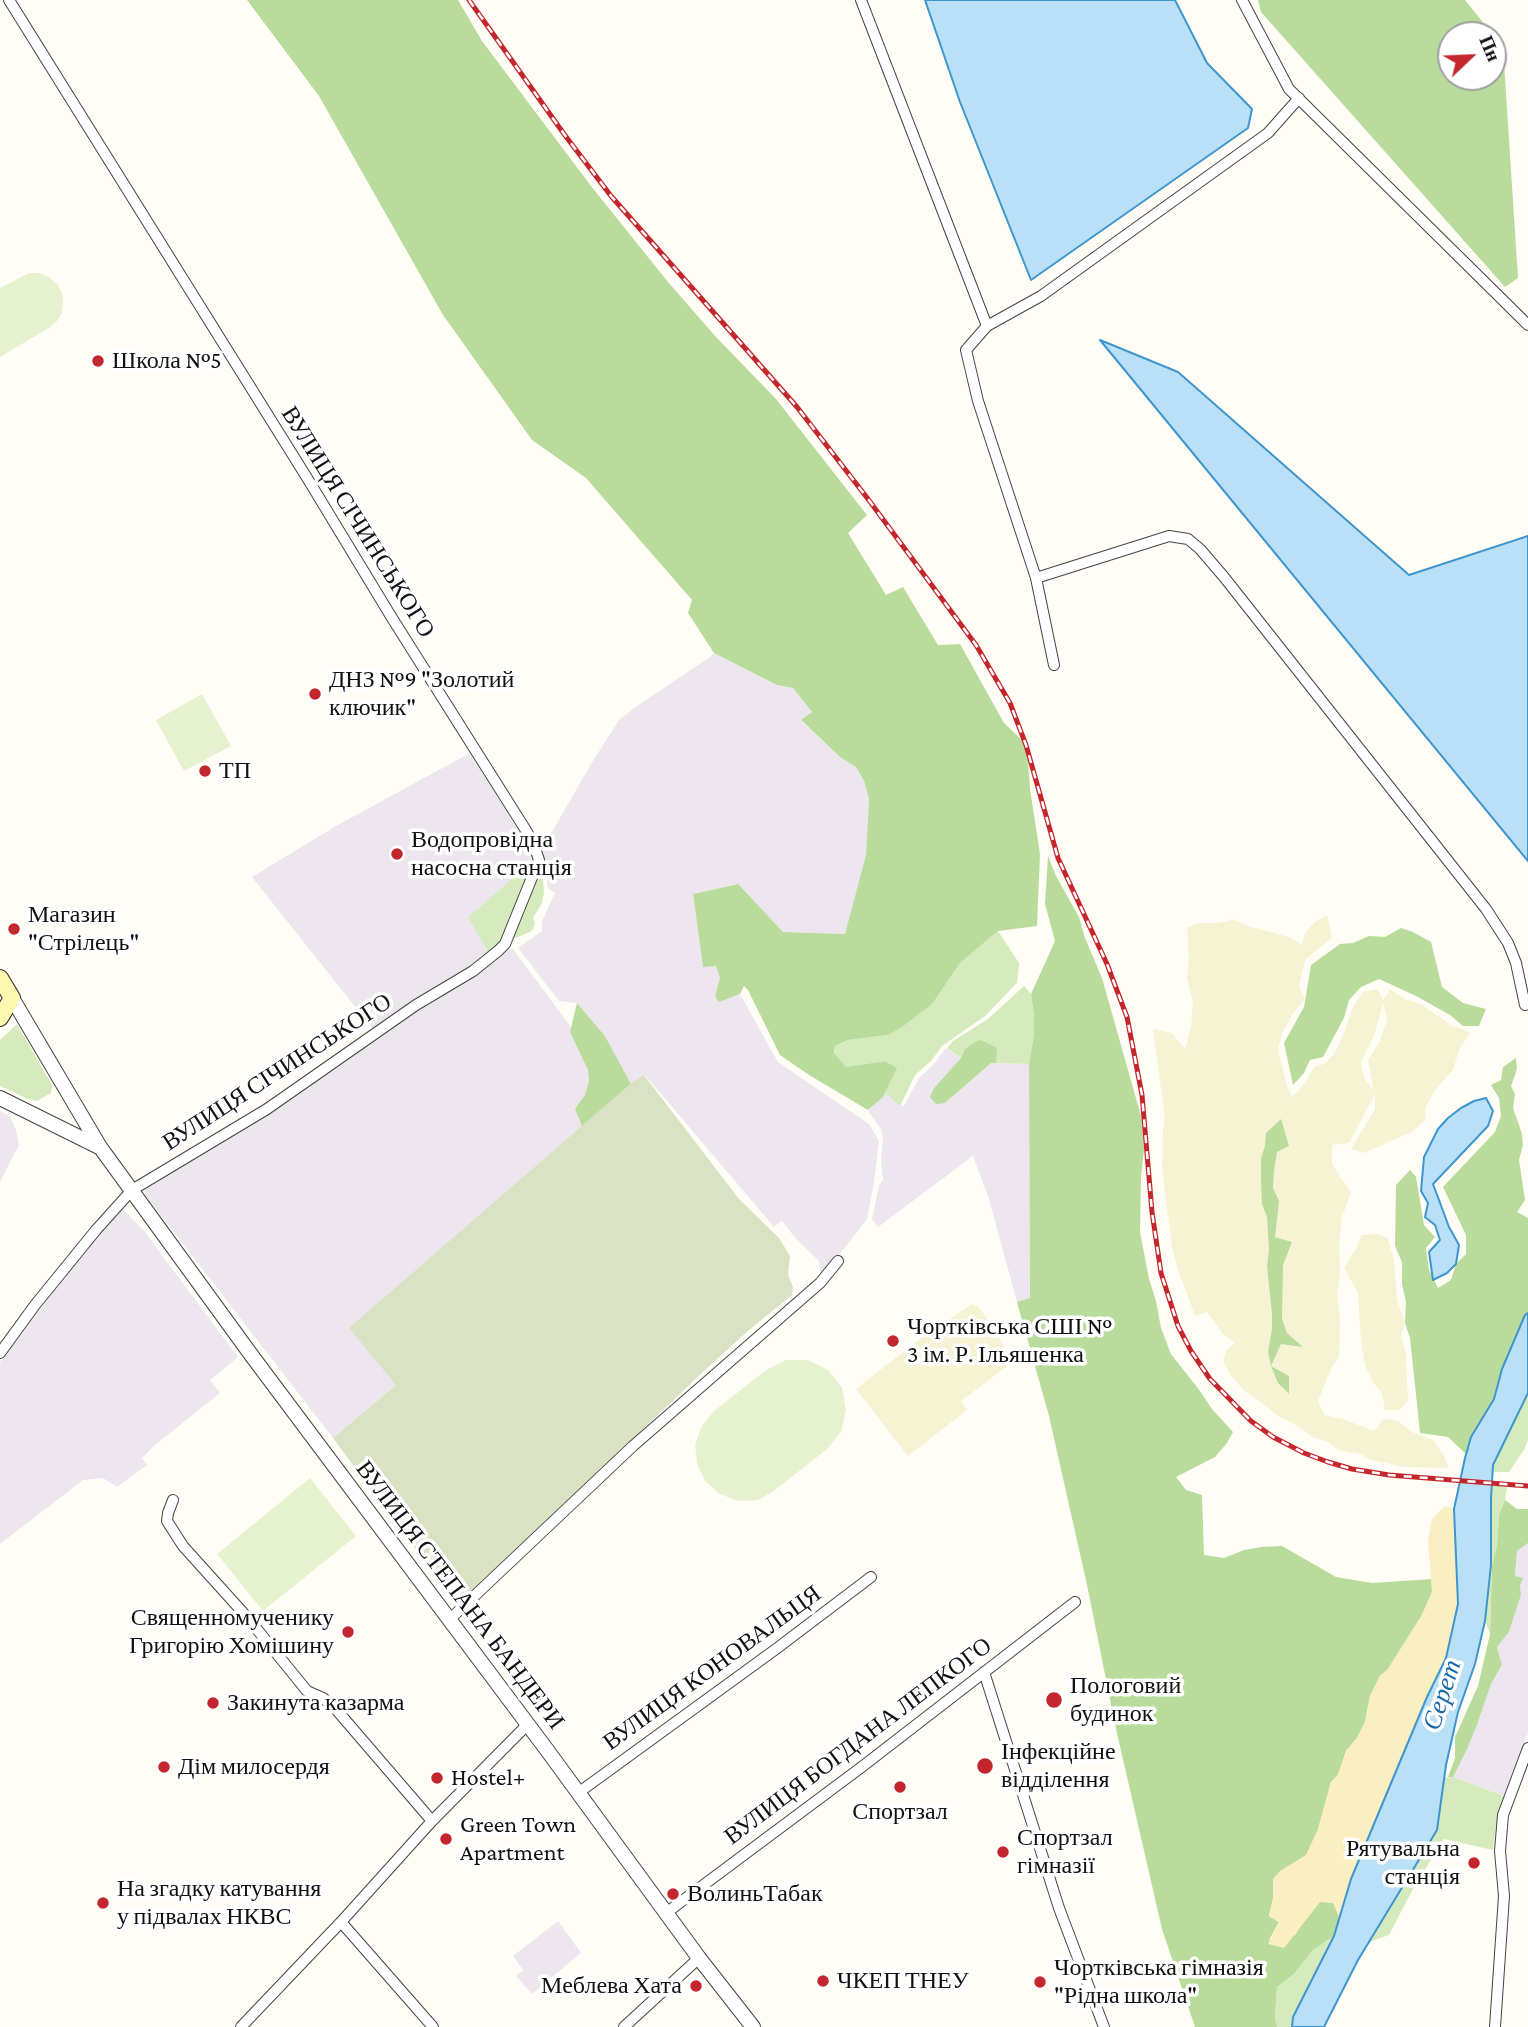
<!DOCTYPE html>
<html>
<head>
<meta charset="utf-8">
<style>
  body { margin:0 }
  #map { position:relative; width:1528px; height:2027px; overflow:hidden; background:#fffdf5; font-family:"Crimson Pro",serif }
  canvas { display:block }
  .north { position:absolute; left:1437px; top:21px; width:70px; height:70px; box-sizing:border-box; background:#fff; border:2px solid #a0a0a0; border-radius:50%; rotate:67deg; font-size:19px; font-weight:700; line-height:28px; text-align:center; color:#111 }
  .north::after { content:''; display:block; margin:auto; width:24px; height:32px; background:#c4262e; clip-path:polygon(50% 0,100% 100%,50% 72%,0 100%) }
</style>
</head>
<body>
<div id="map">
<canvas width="1528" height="2027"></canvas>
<div class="north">Пн</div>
</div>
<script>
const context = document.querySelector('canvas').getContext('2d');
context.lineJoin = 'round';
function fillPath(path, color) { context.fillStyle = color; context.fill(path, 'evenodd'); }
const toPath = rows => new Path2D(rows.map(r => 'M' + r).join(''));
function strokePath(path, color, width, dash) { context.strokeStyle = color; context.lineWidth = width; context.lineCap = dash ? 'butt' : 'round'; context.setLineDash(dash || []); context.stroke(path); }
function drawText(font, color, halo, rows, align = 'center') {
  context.font = font + ' "Crimson Pro",serif'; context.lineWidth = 7; context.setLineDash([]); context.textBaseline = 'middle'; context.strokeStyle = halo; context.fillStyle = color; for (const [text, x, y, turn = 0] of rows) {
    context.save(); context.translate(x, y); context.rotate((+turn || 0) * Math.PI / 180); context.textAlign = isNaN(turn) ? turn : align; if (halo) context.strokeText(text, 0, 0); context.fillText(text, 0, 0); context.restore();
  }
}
const industrial = toPath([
  [714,653,777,685,793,688,812,712,801,721,840,757,856,767,864,781,869,799,866,855,846,934,783,932,737,884,693,894,703,966,716,965,720,978,715,996,719,1001,740,994,778,1062,869,1124,879,1141,874,1182,867,1219,823,1276,820,1273,819,1261,796,1239,782,1221,774,1227,645,1075,631,1084,605,1036,577,1003,559,1001,518,948,542,931,542,921,555,893,548,888,543,852,545,844,591,764,619,720,634,708,710,657],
  [470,753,526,843,534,860,532,864,478,908,485,944,488,952,450,980,423,994,379,1026,372,1028,252,877,336,826],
  [507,949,513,949,620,1093,350,1328,397,1384,333,1438,145,1195,145,1190],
  [946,1048,961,1058,934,1088,945,1103,991,1063,1029,1064,1030,1299,1017,1302,989,1199,973,1156,878,1227,872,1219,879,1186,883,1179,881,1161,883,1138,881,1129,868,1111,885,1093,900,1105,904,1106,919,1078,934,1064],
  [0,1111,10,1116,16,1130,19,1145,0,1182],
  [122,1208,144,1231,238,1357,210,1380,220,1393,155,1445,142,1458,147,1465,117,1487,103,1478,83,1480,0,1544,0,1362,86,1249],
  [1528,1543,1528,1733,1504,1796,1453,1777,1477,1725,1491,1684,1502,1666,1497,1647,1509,1632,1521,1595,1520,1585,1515,1576,1517,1551],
  [558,1921,581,1953,532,1994,516,1976,523,1970,513,1956]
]);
const farmland = toPath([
  [1327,915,1332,938,1305,960,1299,987,1305,998,1293,1014,1282,1033,1278,1051,1287,1086,1292,1097,1305,1083,1314,1067,1324,1064,1334,1054,1342,1038,1353,1007,1363,992,1378,989,1383,1000,1390,989,1405,999,1421,1004,1452,1026,1470,1032,1459,1050,1453,1070,1435,1090,1426,1107,1425,1120,1412,1132,1364,1153,1351,1149,1375,1109,1375,1094,1349,1143,1332,1145,1332,1164,1351,1193,1342,1217,1339,1246,1340,1271,1337,1295,1340,1321,1339,1356,1330,1371,1318,1401,1324,1415,1343,1419,1374,1431,1384,1419,1398,1421,1412,1432,1433,1440,1443,1454,1449,1468,1404,1467,1372,1460,1360,1454,1339,1450,1328,1442,1312,1437,1300,1427,1278,1416,1262,1403,1243,1390,1230,1374,1223,1361,1226,1351,1235,1343,1223,1334,1207,1312,1195,1316,1177,1267,1172,1247,1162,1170,1163,1131,1165,1118,1153,1029,1172,1033,1185,1049,1191,1027,1193,1002,1187,978,1189,960,1187,928,1199,923,1219,923,1233,919,1248,926,1289,937,1302,945,1305,933,1315,922],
  [1383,1003,1387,1019,1380,1041,1368,1060,1374,1091,1364,1078,1361,1062,1374,1036],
  [1377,1234,1388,1238,1394,1261,1397,1300,1405,1323,1401,1336,1406,1354,1408,1401,1400,1410,1385,1410,1382,1394,1372,1381,1365,1365,1361,1342,1358,1293,1344,1268,1358,1245,1362,1235],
  [972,1304,979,1307,1014,1361,961,1401,967,1410,908,1456,856,1389,912,1345]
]);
const green = toPath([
  [534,860,521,889,510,926,495,947,488,952,468,917],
  [538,871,543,877,544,892,542,903,533,918,535,923,533,929,530,932,513,939,512,938],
  [998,931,1019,963,1017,983,985,1016,942,1046,931,1061,915,1075,900,1106,885,1093,896,1068,885,1061,846,1067,834,1053,835,1046,848,1040,888,1035,931,1004,960,963],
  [1024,986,1031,994,1034,1016,1034,1034,1029,1064,996,1063,996,1048,966,1049,961,1058,947,1048,953,1041,988,1019],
  [17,1024,52,1085,51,1093,37,1101,28,1099,0,1086,0,1040],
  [1528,1393,1528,1440,1525,1448,1509,1472,1492,1472,1493,1465],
  [1492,1482,1508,1482,1505,1500,1499,1515,1497,1545,1492,1566,1490,1634,1485,1621,1491,1565],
  [1453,1777,1504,1796,1496,1826,1493,1850,1444,1839,1414,1887,1389,1935,1369,1942,1437,1830,1444,1778],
  [1334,1936,1293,2017,1292,2027,1277,2027,1275,2018,1277,1987,1294,1974,1313,1950]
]);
const forest = toPath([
  [247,0,458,0,482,41,591,186,668,282,716,337,776,399,867,515,848,533,886,595,903,587,938,645,960,644,1004,723,1027,745,1030,789,1040,854,1037,926,998,931,960,963,932,1004,902,1027,888,1035,848,1040,835,1046,834,1053,846,1067,885,1061,897,1068,883,1097,868,1110,809,1075,780,1055,748,990,744,986,740,994,719,1002,715,996,720,978,716,966,703,967,693,894,738,884,783,932,845,934,866,855,869,799,864,781,856,767,840,757,801,720,812,712,793,688,777,685,714,653,688,613,692,600,586,478,532,440,443,315,319,96],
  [1258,0,1465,0,1503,47,1518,278,1505,287,1261,12],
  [1451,35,1493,35,1493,77,1451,77],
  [1048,856,1056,876,1079,917,1085,938,1102,978,1141,1116,1144,1150,1141,1176,1140,1232,1149,1279,1156,1301,1161,1328,1171,1354,1200,1391,1212,1409,1233,1432,1227,1443,1215,1457,1176,1477,1186,1490,1202,1495,1204,1555,1224,1558,1244,1550,1261,1547,1282,1546,1336,1577,1372,1583,1433,1579,1432,1592,1422,1615,1388,1669,1380,1676,1370,1696,1365,1722,1357,1738,1346,1751,1338,1775,1331,1782,1318,1830,1306,1856,1285,1868,1273,1879,1273,1899,1269,1916,1279,1922,1269,1940,1295,1935,1306,1917,1320,1901,1334,1903,1339,1917,1334,1936,1313,1950,1294,1974,1277,1987,1275,2018,1277,2027,1195,2027,1162,1929,1116,1729,1087,1585,1049,1416,1017,1302,1030,1298,1029,1064,1034,1034,1034,1016,1031,994,1055,941,1045,904],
  [1401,928,1413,932,1431,942,1442,987,1463,1003,1486,1009,1479,1026,1463,1026,1450,1015,1416,996,1379,979,1361,987,1349,1000,1344,1018,1323,1057,1310,1060,1304,1073,1293,1085,1284,1043,1304,1007,1311,965,1340,944,1353,943,1369,936,1385,937],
  [577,1003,605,1036,631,1084,615,1117,582,1126,575,1109,585,1095,589,1081,588,1070,570,1032],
  [981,1040,997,1048,996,1063,991,1063,945,1103,936,1104,930,1097,934,1088,961,1058,965,1049,975,1042],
  [1516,1058,1517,1069,1511,1086,1515,1094,1513,1108,1522,1134,1523,1145,1519,1160,1525,1200,1517,1212,1528,1218,1528,1313,1525,1315,1502,1369,1494,1399,1471,1437,1466,1454,1448,1437,1420,1433,1410,1338,1405,1323,1406,1302,1402,1284,1402,1262,1395,1246,1396,1185,1410,1170,1416,1177,1424,1225,1435,1237,1426,1248,1429,1270,1438,1288,1451,1280,1456,1264,1466,1254,1466,1235,1443,1187,1495,1132,1501,1116,1499,1098,1491,1085,1501,1080,1503,1067],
  [1281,1119,1289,1146,1277,1152,1274,1171,1273,1188,1279,1201,1275,1237,1292,1242,1283,1265,1282,1319,1287,1333,1303,1347,1281,1344,1271,1366,1289,1376,1289,1394,1278,1383,1271,1366,1268,1352,1272,1329,1272,1314,1267,1266,1269,1249,1267,1217,1262,1204,1261,1183,1261,1158,1265,1146,1266,1133],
  [1505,1500,1517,1509,1528,1509,1528,1543,1517,1551,1515,1576,1523,1578,1520,1585,1521,1595,1509,1632,1497,1647,1502,1665,1491,1684,1477,1725,1467,1749,1453,1777,1448,1777,1455,1758,1455,1737,1478,1686,1490,1634,1492,1566,1497,1545,1499,1515]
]);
const sand = toPath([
  [1445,1506,1454,1509,1458,1604,1446,1658,1427,1697,1351,1879,1339,1917,1333,1903,1320,1902,1284,1948,1268,1944,1279,1922,1269,1916,1273,1899,1273,1879,1280,1871,1306,1855,1318,1829,1331,1782,1338,1775,1346,1751,1357,1738,1365,1722,1370,1696,1380,1676,1388,1669,1422,1615,1432,1592,1428,1541,1432,1519]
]);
const cemetery = toPath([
  [644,1075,739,1199,779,1238,790,1256,788,1275,793,1287,792,1295,749,1330,705,1370,457,1606,333,1438,396,1385,349,1328,629,1085]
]);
const pitch = toPath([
  [29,273,39,273,49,277,57,284,62,293,63,303,62,312,57,321,49,328,0,357,0,288],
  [202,694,231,746,184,771,156,720],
  [786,1360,808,1360,828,1370,842,1388,846,1410,841,1432,827,1449,775,1490,758,1500,738,1501,720,1494,705,1481,697,1464,695,1444,702,1426,714,1411,766,1370],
  [310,1478,356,1536,263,1611,217,1554]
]);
const water = toPath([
  [925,0,1175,0,1207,63,1252,109,1248,128,1031,280,960,102,925,0],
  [1100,340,1178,372,1409,575,1528,536,1528,861,1100,340],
  [1486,1098,1493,1111,1488,1126,1433,1184,1449,1227,1459,1245,1456,1264,1447,1273,1433,1280,1429,1252,1440,1240,1435,1225,1425,1217,1428,1203,1421,1191,1424,1157,1438,1129,1448,1118,1461,1108,1474,1101,1486,1098],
  [1528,1313,1528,1393,1493,1465,1491,1498,1491,1565,1485,1621,1475,1664,1458,1712,1446,1765,1437,1830,1358,1960,1324,2027,1292,2027,1293,2017,1334,1936,1351,1879,1427,1697,1446,1658,1458,1604,1454,1509,1465,1458,1471,1437,1494,1399,1502,1369,1525,1315,1528,1313]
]);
const minor = toPath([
  [861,0,987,326],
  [1242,0,1289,89,1528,325],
  [1036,578,978,401,966,350,987,326,1041,296,1268,133,1299,98],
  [1054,665,1036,578,1169,536,1188,539,1200,549,1224,577,1486,909,1508,943,1516,963,1525,1005,1528,1004],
  [0,1353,35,1305,96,1230,132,1190,267,1109,416,1005,473,971,498,951,505,944,539,860,534,845,527,832,392,618,309,481,9,0],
  [173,1500,168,1513,167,1521,183,1546,247,1617,307,1691,323,1698,334,1707,432,1821],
  [449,1620,633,1446,820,1283,838,1261],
  [984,1672,1059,1908,1104,2027],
  [578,1793,776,1649,871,1577],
  [666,1913,863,1766,1075,1602],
  [341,1922,433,2027],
  [241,2027,341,1922,432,1821,527,1725],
  [624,2027,699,1958],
  [1495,2027,1504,1896,1500,1851,1503,1815,1528,1748]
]);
const tertiary = toPath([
  [12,998,100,1147,252,1356,547,1750,699,1958,753,2027],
  [0,1098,99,1147]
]);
const secondary = toPath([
  [0,978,12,998,0,1018]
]);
const rail = toPath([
  [469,0,564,134,611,196,797,407,868,499,976,645,1010,703,1026,745,1058,858,1107,964,1127,1017,1142,1095,1152,1212,1161,1273,1178,1326,1191,1351,1210,1379,1251,1421,1273,1437,1304,1453,1328,1462,1352,1469,1389,1475,1528,1486]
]);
const markers = [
  [98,361,7,"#c4262e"],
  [315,694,7,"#c4262e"],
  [205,771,7,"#c4262e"],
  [397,854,7,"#c4262e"],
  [14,929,7,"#c4262e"],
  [893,1341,7,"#c4262e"],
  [348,1632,7,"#c4262e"],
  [1054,1700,9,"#c4262e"],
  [213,1703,7,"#c4262e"],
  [985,1766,9,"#c4262e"],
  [164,1767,7,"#c4262e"],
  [437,1778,7,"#c4262e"],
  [900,1787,7,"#c4262e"],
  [446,1839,7,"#c4262e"],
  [1003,1852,7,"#c4262e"],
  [1474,1863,7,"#c4262e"],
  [673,1894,7,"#c4262e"],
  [103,1903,7,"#c4262e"],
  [823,1981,7,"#c4262e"],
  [1040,1982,7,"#c4262e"],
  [696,1986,7,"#c4262e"]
];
const poiNames = [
  ["Школа №5",112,361],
  ["ДНЗ №9 \"Золотий",329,680],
  ["ключик\"",329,708],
  ["ТП",219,771],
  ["Водопровідна",411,840],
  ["насосна станція",411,868],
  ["Магазин",28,915],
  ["\"Стрілець\"",28,943],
  ["Чортківська СШІ №",907,1327],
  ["3 ім. Р. Ільяшенка",907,1355],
  ["Священномученику",334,1618,"right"],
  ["Григорію Хомішину",334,1646,"right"],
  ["Пологовий",1070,1686],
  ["будинок",1070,1714],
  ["Закинута казарма",227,1703],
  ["Інфекційне",1001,1752],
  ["відділення",1001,1780],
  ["Дім милосердя",178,1767],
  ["Hostel+",451,1778],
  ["Спортзал",900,1812,"center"],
  ["Green Town",460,1825],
  ["Apartment",460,1853],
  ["Спортзал",1017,1838],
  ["гімназії",1017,1866],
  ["Рятувальна",1460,1849,"right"],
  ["станція",1460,1877,"right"],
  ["На згадку катування",117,1889],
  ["у підвалах НКВС",117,1917],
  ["ВолиньТабак",687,1894],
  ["Чортківська гімназія",1054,1968],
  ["\"Рідна школа\"",1054,1996],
  ["ЧКЕП ТНЕУ",837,1981],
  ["Меблева Хата",682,1986,"right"]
];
const streetNames = [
  ["ВУЛИЦЯ СІЧИНСЬКОГО",358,522,58],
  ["ВУЛИЦЯ СІЧИНСЬКОГО",277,1072,-33],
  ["ВУЛИЦЯ СТЕПАНА БАНДЕРИ",460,1595,53],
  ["ВУЛИЦЯ КОНОВАЛЬЦЯ",712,1668,-36],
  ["ВУЛИЦЯ БОГДАНА ЛЕПКОГО",858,1741,-37]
];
const waterNames = [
  ["Серет",1442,1695,-72]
];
fillPath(industrial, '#eee6ef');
fillPath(farmland, '#f6f3d4');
fillPath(green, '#d5ebbd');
fillPath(forest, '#b9dc9c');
fillPath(sand, '#fbeec1');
fillPath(cemetery, '#d9e3c4');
fillPath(pitch, '#e6f2cf');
fillPath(water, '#b9e0f7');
strokePath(water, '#3f96cf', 2);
strokePath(minor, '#444', 12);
strokePath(tertiary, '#444', 16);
strokePath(secondary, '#333', 18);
strokePath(minor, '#fff', 10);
strokePath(tertiary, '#fff', 14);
strokePath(secondary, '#fff6b0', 16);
strokePath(rail, '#c4262e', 5);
strokePath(rail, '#fff', 2.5, [8]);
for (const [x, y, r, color] of markers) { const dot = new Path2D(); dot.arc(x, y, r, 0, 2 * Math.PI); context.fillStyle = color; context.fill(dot); strokePath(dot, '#fff', 2.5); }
drawText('24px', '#111', '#fff', poiNames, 'left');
drawText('24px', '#111', '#fff', streetNames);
drawText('italic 26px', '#1768a6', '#fff', waterNames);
</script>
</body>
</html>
